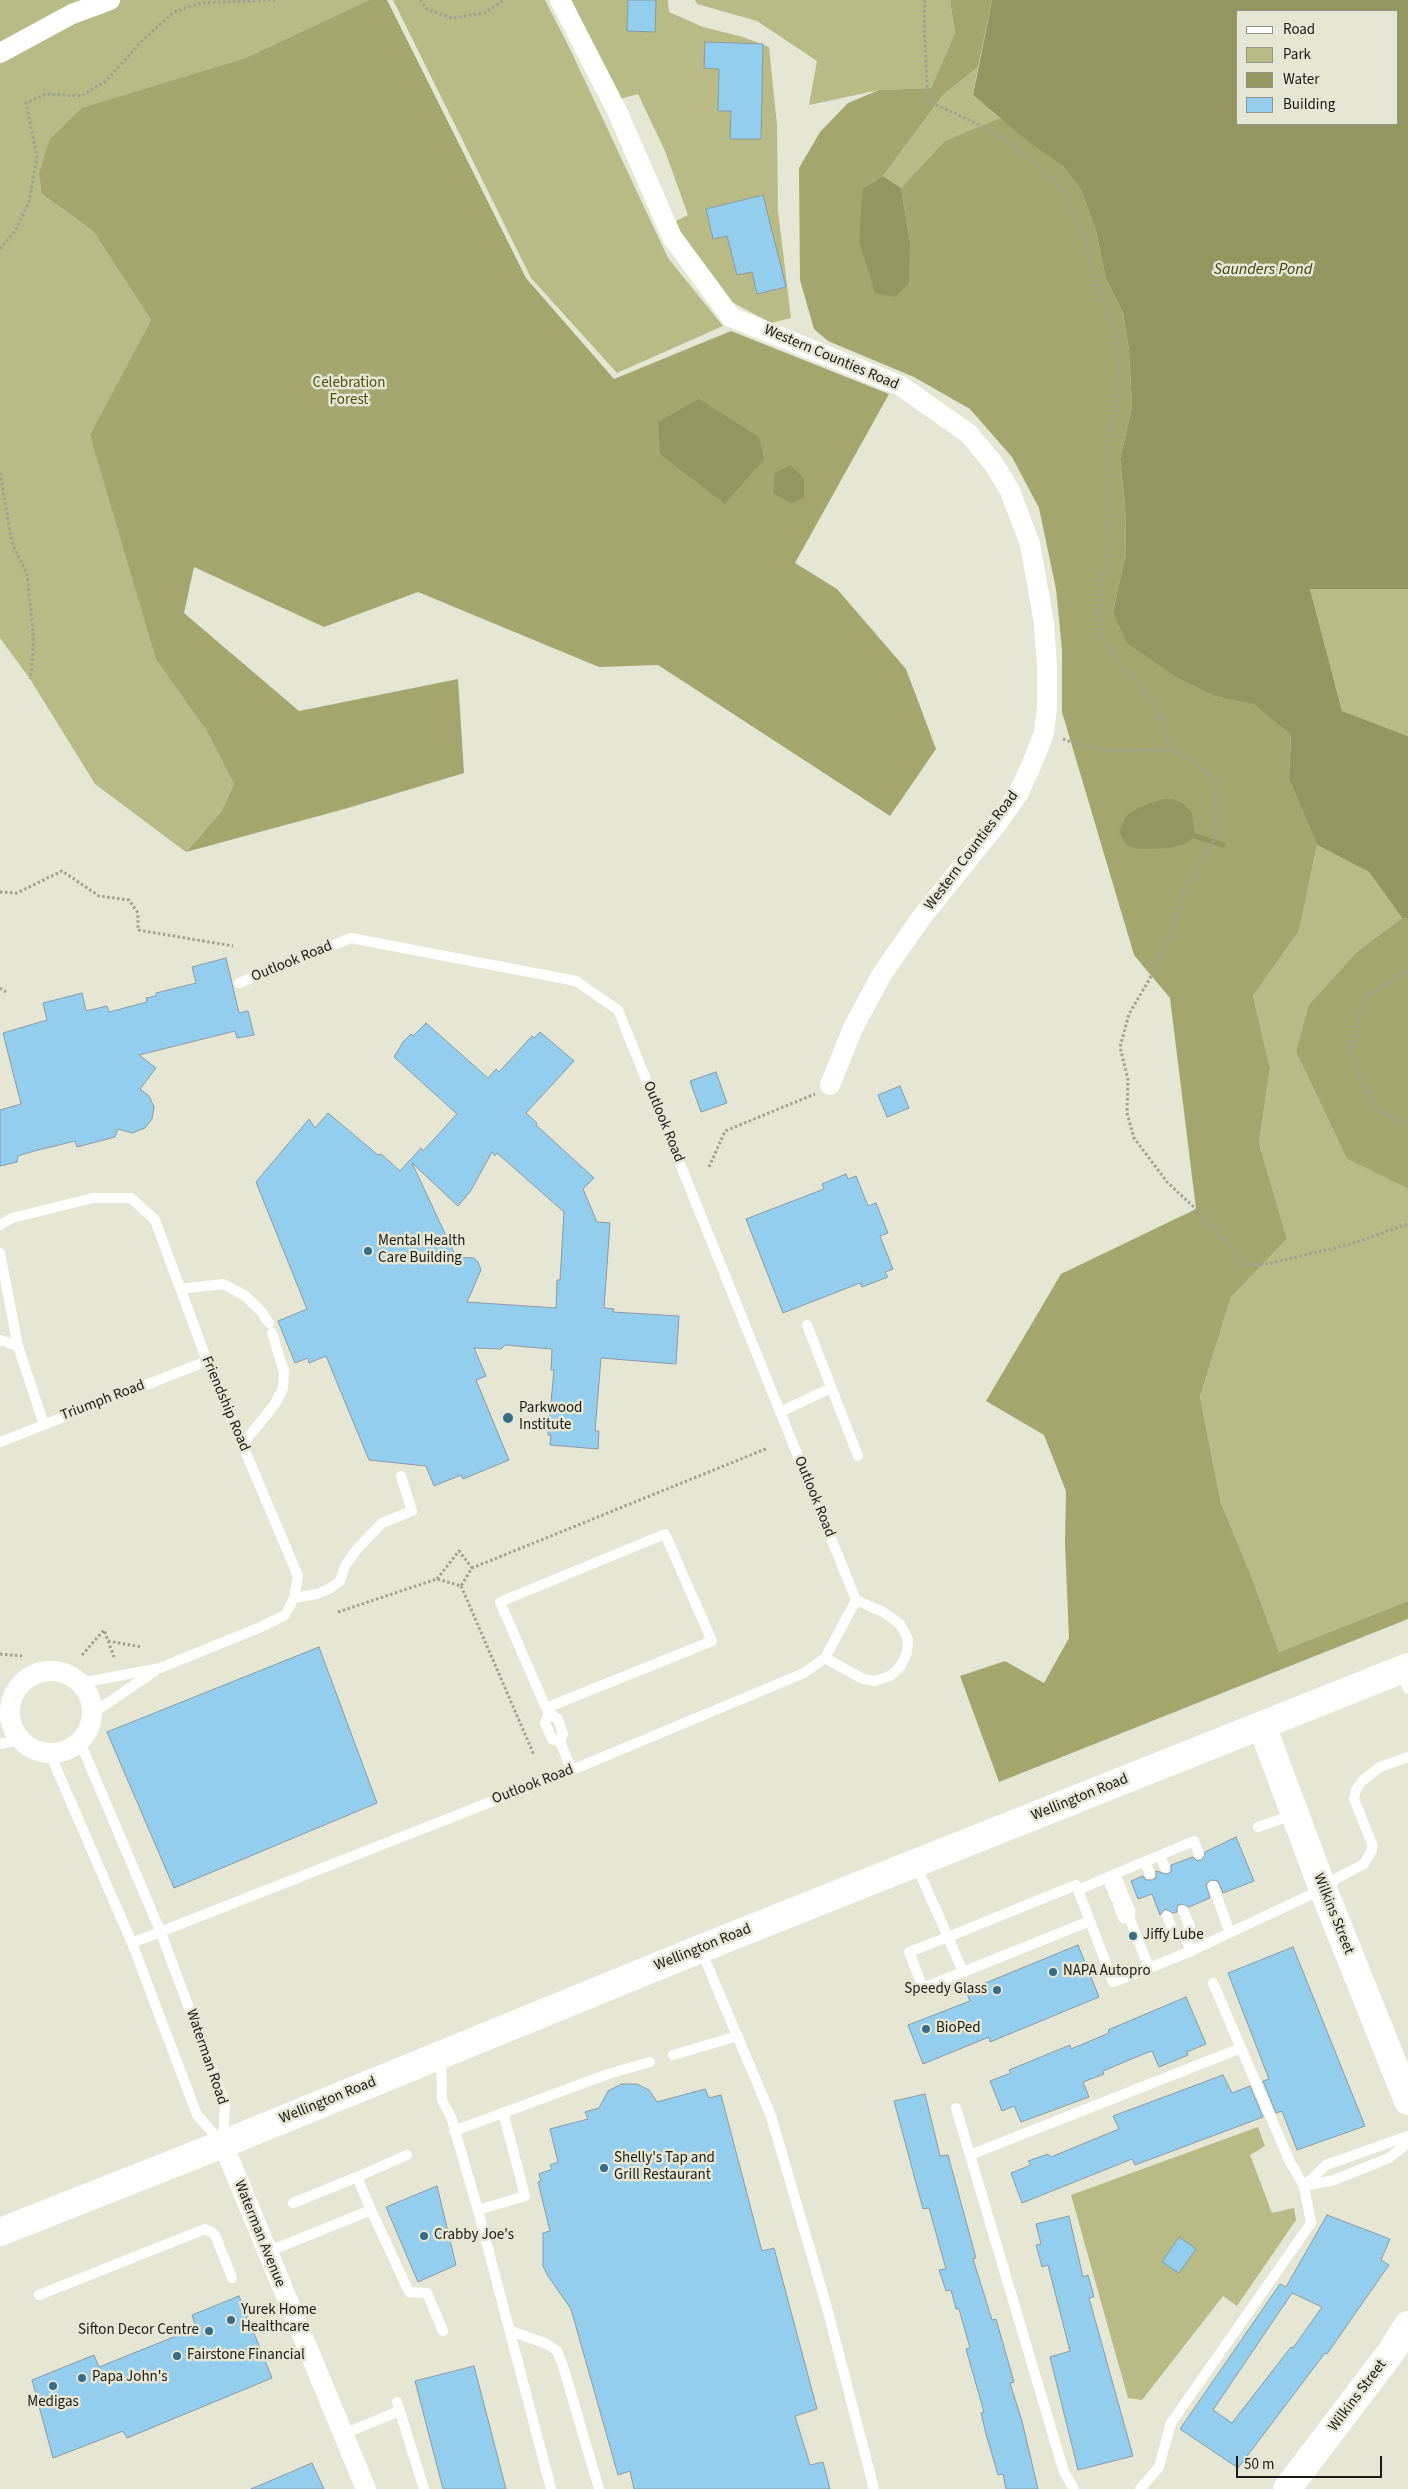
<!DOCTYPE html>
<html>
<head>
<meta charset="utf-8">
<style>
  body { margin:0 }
  #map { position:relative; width:1408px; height:2489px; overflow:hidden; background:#e5e6d4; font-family:"Source Sans 3",sans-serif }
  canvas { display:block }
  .legend { position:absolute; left:1236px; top:10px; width:162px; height:115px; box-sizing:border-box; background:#e5e6d4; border:1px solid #949588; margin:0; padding:6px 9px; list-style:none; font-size:15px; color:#1b1b15 }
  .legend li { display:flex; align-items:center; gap:10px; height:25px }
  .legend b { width:25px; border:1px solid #949588 }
  .scale { position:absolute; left:1236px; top:2456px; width:146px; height:22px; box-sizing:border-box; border:2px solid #1b1b15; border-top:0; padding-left:6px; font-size:15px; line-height:18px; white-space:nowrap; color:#1b1b15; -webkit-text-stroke:4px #e5e6d4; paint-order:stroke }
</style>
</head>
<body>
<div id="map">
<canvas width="1408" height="2489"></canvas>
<ul class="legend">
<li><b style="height:6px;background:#fff"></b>Road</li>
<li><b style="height:14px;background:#b8bb86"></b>Park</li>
<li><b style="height:14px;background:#94965f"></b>Water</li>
<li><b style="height:14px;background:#93ceee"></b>Building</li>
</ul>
<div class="scale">50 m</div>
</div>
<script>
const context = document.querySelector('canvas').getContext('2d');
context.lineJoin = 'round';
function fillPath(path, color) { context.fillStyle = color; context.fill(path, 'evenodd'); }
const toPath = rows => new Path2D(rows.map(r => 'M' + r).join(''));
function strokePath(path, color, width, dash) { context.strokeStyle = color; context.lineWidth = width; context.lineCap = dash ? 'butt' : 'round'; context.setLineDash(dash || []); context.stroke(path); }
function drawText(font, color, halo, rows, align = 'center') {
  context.font = font + ' "Source Sans 3",sans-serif'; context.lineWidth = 5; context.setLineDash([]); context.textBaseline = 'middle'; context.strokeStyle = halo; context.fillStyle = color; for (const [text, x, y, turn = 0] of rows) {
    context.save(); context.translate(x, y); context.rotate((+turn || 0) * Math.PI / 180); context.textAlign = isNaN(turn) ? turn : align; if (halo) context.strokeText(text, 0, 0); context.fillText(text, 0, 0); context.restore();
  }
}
const green = toPath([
  [0,0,369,0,243,59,42,194,93,231,151,320,90,436,205,728,234,784,221,812,186,852,95,784,30,679,0,638],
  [393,0,545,0,571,51,668,258,723,326,617,373,531,278],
  [571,0,668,0,669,12,703,27,743,37,769,47,777,125,778,211,791,318,771,323,730,301,690,249,674,222,688,215,665,151,638,94,620,99],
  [695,0,950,0,955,33,931,88,879,90,809,105,817,61,757,21,697,4],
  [978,67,973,95,1000,118,945,142,901,188,883,176,943,95],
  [1310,589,1408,589,1408,736,1342,711],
  [1317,845,1369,872,1402,918,1358,951,1296,1052,1347,1159,1408,1189,1408,1601,1279,1652,1252,1578,1221,1503,1200,1397,1231,1297,1287,1239,1259,1143,1270,1068,1253,996,1299,931],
  [1258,2127,1265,2146,1250,2155,1272,2213,1294,2208,1296,2220,1237,2306,1223,2296,1142,2400,1128,2398,1071,2195]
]);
const forest = toPath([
  [369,0,387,0,526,278,614,379,731,331,889,394,795,563,837,589,906,669,936,749,890,816,658,665,599,667,418,592,324,627,194,567,184,613,299,711,458,679,464,773,348,808,186,852,221,812,234,784,205,728,156,659,90,435,151,320,93,231,42,194,39,173,50,139,82,108,243,59],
  [950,0,992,0,978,67,943,95,883,176,863,188,910,241,901,188,945,141,1000,118,1063,166,1081,190,1096,231,1106,279,1123,313,1129,351,1132,407,1120,459,1125,505,1126,553,1113,612,1179,679,1214,696,1254,703,1291,735,1289,779,1317,845,1299,931,1253,996,1270,1068,1259,1143,1287,1239,1231,1297,1200,1397,1221,1503,1252,1578,1279,1652,1408,1601,1408,1619,999,1782,960,1676,1005,1661,1044,1683,1069,1638,1065,1544,1066,1491,1044,1435,986,1401,1061,1274,1196,1209,1170,998,1134,955,1062,712,1062,650,1056,589,1039,508,1012,457,970,409,914,377,828,341,814,329,800,280,799,168,820,132,848,103,879,90,931,88,955,33],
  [1402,918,1408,919,1408,1189,1347,1159,1296,1052,1309,1005,1358,951]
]);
const water = toPath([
  [992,0,1408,0,1408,589,1310,589,1342,711,1408,736,1408,919,1402,918,1369,872,1317,845,1289,779,1291,735,1254,704,1214,696,1179,679,1127,643,1113,612,1126,553,1125,505,1120,459,1132,407,1129,351,1123,313,1106,279,1096,231,1081,190,1063,166,1025,139,973,95],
  [1237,11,1397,11,1397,124,1237,124],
  [883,176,901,188,910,241,909,283,895,297,875,293,859,241,863,188],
  [699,399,759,437,764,459,725,504,660,454,658,422],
  [790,465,804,478,804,497,792,504,773,493,775,473],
  [1163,799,1173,799,1184,804,1192,813,1195,836,1185,844,1169,848,1140,849,1127,846,1119,832,1127,815,1140,807]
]);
const stream = toPath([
  [1195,836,1223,845]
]);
const building = toPath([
  [628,0,656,0,655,32,627,31,628,0],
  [705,42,763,44,761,139,730,139,731,111,718,111,719,69,704,68,705,42],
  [763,195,786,287,757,294,752,272,737,275,727,236,713,239,706,209,763,195],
  [226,958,239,1013,248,1011,254,1035,237,1038,235,1031,139,1055,156,1068,140,1089,149,1096,154,1107,152,1119,145,1128,132,1133,118,1129,115,1137,77,1147,75,1141,34,1151,18,1156,17,1162,0,1166,0,1110,21,1104,3,1033,47,1020,43,1003,82,993,86,1011,107,1006,109,1012,147,1002,146,998,156,996,156,993,196,983,192,967,226,958],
  [426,1023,488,1078,496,1069,499,1072,532,1036,534,1038,540,1032,574,1061,526,1113,537,1123,536,1125,594,1178,583,1189,597,1222,610,1223,604,1308,614,1309,613,1312,679,1316,676,1364,601,1358,595,1431,599,1431,598,1449,550,1445,551,1435,548,1435,554,1370,551,1370,552,1349,505,1345,501,1349,474,1348,486,1376,476,1380,509,1460,463,1479,461,1475,434,1486,426,1466,369,1460,326,1356,309,1363,308,1358,295,1363,278,1321,307,1309,256,1182,309,1119,315,1128,328,1113,378,1155,381,1154,400,1171,421,1148,423,1151,457,1114,394,1057,403,1042,411,1034,413,1036,426,1023],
  [492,1152,495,1156,497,1153,564,1212,560,1280,557,1280,556,1308,467,1302,481,1270,478,1262,474,1258,456,1257,412,1163,458,1206,470,1192,492,1152],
  [716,1072,727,1103,701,1112,690,1081,716,1072],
  [900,1086,909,1108,887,1117,878,1095,900,1086],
  [846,1174,848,1179,856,1176,868,1206,876,1203,888,1233,880,1236,893,1269,885,1272,888,1277,862,1287,860,1283,783,1313,746,1219,824,1189,822,1184,846,1174],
  [319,1647,377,1803,174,1888,107,1732,319,1647],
  [1236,1837,1254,1881,1223,1893,1218,1881,1210,1880,1206,1885,1210,1898,1189,1907,1181,1904,1177,1906,1177,1912,1173,1913,1165,1909,1160,1915,1152,1894,1138,1899,1131,1881,1143,1876,1146,1880,1152,1880,1156,1878,1156,1871,1167,1874,1171,1872,1171,1865,1193,1857,1197,1861,1202,1860,1205,1852,1236,1837],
  [1078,1945,1099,1997,990,2042,989,2037,923,2064,908,2025,970,2001,966,1991,1078,1945],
  [1293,1947,1365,2126,1297,2150,1282,2111,1276,2113,1263,2081,1269,2079,1228,1973,1293,1947],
  [1186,1997,1206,2044,1187,2052,1188,2055,1159,2067,1152,2051,1141,2055,1103,2071,1104,2074,1083,2082,1089,2097,1021,2122,1014,2106,1002,2111,990,2081,1011,2073,1009,2070,1070,2045,1071,2049,1109,2033,1108,2030,1186,1997],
  [1223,2075,1232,2093,1250,2086,1263,2117,1135,2165,1132,2159,1022,2203,1011,2173,1031,2165,1028,2161,1048,2154,1051,2157,1119,2129,1113,2116,1223,2075],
  [622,2084,637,2084,649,2090,657,2102,705,2089,709,2098,721,2095,762,2251,774,2248,817,2409,795,2416,810,2465,823,2462,830,2489,634,2489,630,2471,618,2475,571,2309,548,2276,543,2266,543,2233,550,2231,538,2182,541,2181,539,2174,552,2169,550,2165,558,2162,550,2129,588,2119,585,2112,599,2108,608,2091,622,2084],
  [925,2094,940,2156,948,2155,976,2258,973,2259,992,2320,996,2319,1014,2382,1010,2383,1022,2421,1038,2489,1006,2489,1003,2474,998,2475,986,2434,981,2413,984,2412,966,2349,970,2348,959,2309,956,2309,951,2290,946,2291,939,2270,946,2269,929,2208,923,2209,894,2101,925,2094],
  [437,2186,456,2265,418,2282,386,2207,437,2186],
  [1327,2215,1390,2239,1381,2260,1389,2265,1327,2354,1325,2353,1238,2468,1180,2429,1280,2284,1286,2287,1327,2215],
  [1292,2293,1322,2307,1293,2348,1291,2347,1232,2423,1213,2410,1292,2293],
  [1069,2216,1083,2277,1088,2275,1094,2297,1089,2298,1133,2456,1078,2470,1050,2357,1070,2351,1048,2265,1042,2267,1036,2245,1041,2244,1036,2224,1069,2216],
  [1179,2237,1196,2249,1179,2273,1162,2262,1179,2237],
  [239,2296,272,2378,127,2438,123,2431,53,2458,32,2380,94,2355,99,2367,196,2328,192,2315,239,2296],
  [474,2366,506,2489,443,2489,415,2381,474,2366],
  [312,2463,324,2489,251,2489,312,2463]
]);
const path = toPath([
  [420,0,427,9,452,18,484,13,504,0],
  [925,0,924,25,928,101,986,128,1025,154,1065,192,1086,244,1096,283,1112,324,1121,375,1111,424,1108,456,1109,544,1097,609,1102,638,1118,662,1136,679,1152,701,1164,724,1170,750,1190,759,1217,782,1216,836,1182,896,1172,933,1149,980,1129,1014,1120,1047,1128,1080,1127,1113,1134,1138,1167,1182,1196,1209,1246,1265,1267,1264,1351,1244,1408,1224],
  [0,249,15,231,29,202,37,157,26,103,46,94,81,96,105,82,142,41,174,12,201,3,277,0],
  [0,473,12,543,27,574,33,630,33,656,30,679],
  [1063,739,1082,746,1105,750,1170,750],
  [0,892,17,893,62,871,99,896,129,900,138,913,138,930,233,946],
  [1408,971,1364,998,1350,1051,1375,1109,1408,1124],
  [0,988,6,992],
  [709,1167,725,1131,815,1094],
  [437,1579,459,1551,472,1568],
  [461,1586,534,1755],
  [338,1612,437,1579,461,1586,472,1568,768,1448],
  [108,1641,142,1647],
  [0,1654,22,1656],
  [82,1655,104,1630,114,1657]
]);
const lane = toPath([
  [0,1225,12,1218,93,1198,131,1198,155,1220,207,1361,298,1576,294,1598,285,1615,261,1627,160,1668,81,1683],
  [0,1253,18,1346],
  [180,1289,223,1284,244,1295,260,1310,269,1323],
  [807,1325,858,1456],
  [0,1340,18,1346,44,1425],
  [780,1412,831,1388],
  [0,1442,207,1361],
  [242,1445,275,1404,283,1388,284,1372,272,1333],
  [294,1598,317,1594,329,1589,340,1581,345,1566,357,1549,382,1523,412,1511,401,1476],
  [825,1658,863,1679,875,1681,890,1676,900,1667,907,1653,908,1639,900,1624,883,1612,856,1600],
  [1401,1672,1408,1689],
  [546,1708,712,1641,665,1534,500,1602,546,1708,549,1713],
  [93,1713,155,1671],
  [0,1717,10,1711],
  [80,1742,161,1933,225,2104,223,2141],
  [560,1742,552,1739,545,1723,549,1713,558,1719,563,1734,560,1742,572,1770],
  [0,1744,21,1740],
  [50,1754,132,1943,197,2115,221,2142],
  [1258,1827,1293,1815],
  [1160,1856,1165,1868],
  [1145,1862,1150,1874],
  [916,1865,948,1937,963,1972,923,1988,909,1952,948,1937,1076,1885,1090,1921,963,1972],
  [1115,1874,1194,1841,1199,1854],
  [1107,1878,1116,1899],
  [1213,1886,1230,1933],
  [1078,1890,1115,1874,1130,1910,1130,1919,1149,1968,1113,1982,1090,1921],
  [1118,1905,1123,1918,1130,1919],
  [1183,1910,1190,1927,1184,1935,1191,1951],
  [1167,1916,1174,1934,1184,1935],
  [132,1943,572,1770,804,1673,825,1658,856,1600,618,1010,576,981,351,938,239,983],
  [701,1950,771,2116,827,2308,874,2489],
  [1149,1968,1191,1951,1323,1889,1339,1877,1364,1864,1372,1850,1372,1844,1354,1799,1356,1790,1362,1781,1380,1767,1408,1757],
  [673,2055,738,2036],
  [441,2056,442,2100,451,2117,478,2210,551,2489],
  [956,2108,1064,2472,1074,2489],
  [454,2131,608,2074,650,2062],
  [970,2155,1241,2048],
  [1304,2186,1326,2165,1408,2136],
  [1305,2186,1334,2180,1389,2158,1408,2143],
  [293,2203,357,2177],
  [371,2210,357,2177,407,2155],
  [478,2210,525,2196,503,2112],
  [267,2252,371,2210,409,2292,427,2293,443,2331],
  [39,2295,205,2229,213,2233,216,2237,232,2278],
  [511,2331,547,2344,557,2351,563,2366,599,2489],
  [397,2402,424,2489],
  [343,2434,399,2411],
  [1140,2489,1159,2467,1171,2423,1311,2223,1304,2186,1290,2162,1213,1983]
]);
const street = toPath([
  [560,0,617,111,672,237,731,317,901,386,969,434,993,463,1010,491,1030,544,1044,623,1047,665,1047,707,1044,733,1031,766,1018,794,999,821,921,918,882,974,853,1028,830,1085],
  [0,53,72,14,110,0],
  '10 1712a41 41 0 1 1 82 0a41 41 0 1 1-82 0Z',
  [223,2144,366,2489]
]);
const secondary = toPath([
  [1262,1726,1323,1889,1408,2101],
  [0,2232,223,2144,700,1949,1408,1667],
  [1287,2489,1391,2352,1408,2325]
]);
const markers = [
  [368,1251,5,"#376d89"],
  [508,1418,6,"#376d89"],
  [1133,1936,5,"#376d89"],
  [1053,1972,5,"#376d89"],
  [997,1990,5,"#376d89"],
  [926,2029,5,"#376d89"],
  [604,2168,5,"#376d89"],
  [424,2236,5,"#376d89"],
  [231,2320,5,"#376d89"],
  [209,2331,5,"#376d89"],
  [177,2356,5,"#376d89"],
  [82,2378,5,"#376d89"],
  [53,2386,5,"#376d89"]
];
const streetNames = [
  ["Western Counties Road",831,358,23],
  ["Western Counties Road",972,851,-53],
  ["Outlook Road",292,962,-22],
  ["Outlook Road",663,1122,68],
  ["Triumph Road",103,1401,-21],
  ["Friendship Road",225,1404,67],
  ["Outlook Road",814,1497,68],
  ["Outlook Road",533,1785,-21],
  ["Wellington Road",1080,1798,-22],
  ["Wilkins Street",1333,1914,68],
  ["Wellington Road",703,1948,-22],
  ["Waterman Road",206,2057,71],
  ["Wellington Road",328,2101,-22],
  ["Waterman Avenue",259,2234,68],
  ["Wilkins Street",1358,2396,-53]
];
const parkNames = [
  ["Celebration",349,384],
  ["Forest",349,401]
];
const poiNames = [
  ["Mental Health",378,1242],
  ["Care Building",378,1259],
  ["Parkwood",519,1409],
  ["Institute",519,1426],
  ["Jiffy Lube",1143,1936],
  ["NAPA Autopro",1063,1972],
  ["Speedy Glass",987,1990,"right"],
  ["BioPed",936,2029],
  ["Shelly's Tap and",614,2159],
  ["Grill Restaurant",614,2176],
  ["Crabby Joe's",434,2236],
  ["Yurek Home",241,2311],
  ["Healthcare",241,2328],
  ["Sifton Decor Centre",199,2331,"right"],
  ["Fairstone Financial",187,2356],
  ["Papa John's",92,2378],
  ["Medigas",53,2403,"center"]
];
const waterNames = [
  ["Saunders Pond",1263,270]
];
fillPath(green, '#b8bb86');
fillPath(forest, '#a4a66e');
fillPath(water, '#94965f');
strokePath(stream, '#94965f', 5.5);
fillPath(building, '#93ceee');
strokePath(building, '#899aa4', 1);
strokePath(path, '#a0a193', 3, [2.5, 2.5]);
strokePath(lane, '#fff', 10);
strokePath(street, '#fff', 20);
strokePath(secondary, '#fff', 28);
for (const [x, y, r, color] of markers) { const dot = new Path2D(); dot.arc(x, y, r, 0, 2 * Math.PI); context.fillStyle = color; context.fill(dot); strokePath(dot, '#e5e6d4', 2); }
drawText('15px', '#1b1b15', '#e5e6d4', streetNames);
drawText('15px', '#50510e', '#e5e6d4', parkNames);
drawText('15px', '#1b1b15', '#e5e6d4', poiNames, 'left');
drawText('italic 16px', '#404115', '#e5e6d4', waterNames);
</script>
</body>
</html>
